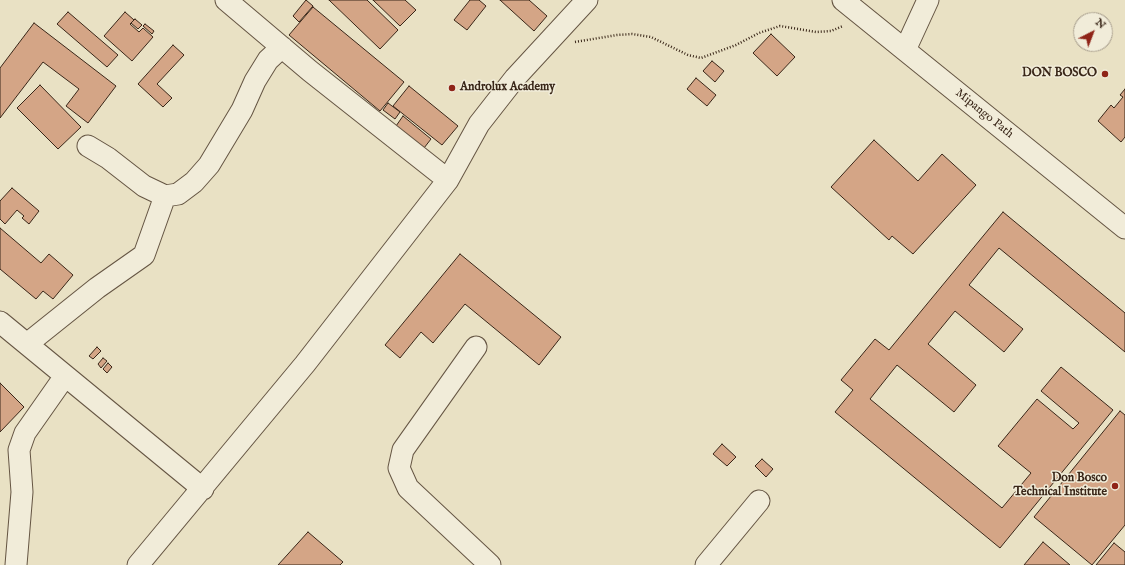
<!DOCTYPE html>
<html>
<head>
<meta charset="utf-8">
<style>
  body { margin:0 }
  #map { position:relative; width:1125px; height:565px; overflow:hidden; background:#e9e1c4; font-family:"IM FELL English",serif }
  canvas { display:block }
  .north { position:absolute; left:1073px; top:12px; width:40px; height:40px; box-sizing:border-box; background:#f1ecd9; border:1px solid #a79d8c; border-radius:50%; rotate:42deg; font-size:11px; font-weight:700; line-height:16px; text-align:center; color:#392618 }
  .north::after { content:''; display:block; margin:auto; width:14px; height:18px; background:#8f2418; clip-path:polygon(50% 0,100% 100%,50% 72%,0 100%) }
</style>
</head>
<body>
<div id="map">
<canvas width="1125" height="565"></canvas>
<div class="north">N</div>
</div>
<script>
const context = document.querySelector('canvas').getContext('2d');
context.lineJoin = 'round';
function fillPath(path, color) { context.fillStyle = color; context.fill(path, 'evenodd'); }
const toPath = rows => new Path2D(rows.map(r => 'M' + r).join(''));
function strokePath(path, color, width, dash) { context.strokeStyle = color; context.lineWidth = width; context.lineCap = dash ? 'butt' : 'round'; context.setLineDash(dash || []); context.stroke(path); }
function drawText(font, color, halo, rows, align = 'center') {
  context.font = font + ' "IM FELL English",serif'; context.lineWidth = 3; context.setLineDash([]); context.textBaseline = 'middle'; context.strokeStyle = halo; context.fillStyle = color; for (const [text, x, y, turn = 0] of rows) {
    context.save(); context.translate(x, y); context.rotate((+turn || 0) * Math.PI / 180); context.textAlign = isNaN(turn) ? turn : align; if (halo) context.strokeText(text, 0, 0); context.fillText(text, 0, 0); context.restore();
  }
}
const building = toPath([
  [306,0,313,6,299,22,293,16,306,0],
  [329,0,367,0,398,30,380,49,329,0],
  [373,0,405,0,416,10,400,26,373,0],
  [470,0,479,0,486,6,467,30,454,20,470,0],
  [500,0,529,0,547,16,534,31,500,0],
  [313,7,404,82,380,111,289,35,313,7],
  [68,12,118,55,107,67,57,24,68,12],
  [125,12,134,20,130,24,139,32,143,28,153,37,132,61,104,36,125,12],
  [135,19,142,25,138,29,131,23,135,19],
  [34,23,116,86,88,123,66,106,79,89,43,62,0,118,0,68,34,23],
  [145,24,154,31,152,34,143,26,145,24],
  [771,34,795,57,777,76,753,53,771,34],
  [173,45,184,55,157,84,172,98,163,107,138,84,173,45],
  [712,61,724,71,715,82,703,71,712,61],
  [696,78,716,95,707,106,687,89,696,78],
  [40,85,81,127,58,149,17,108,40,85],
  [409,86,458,126,442,145,393,106,409,86],
  [1125,89,1125,137,1121,142,1098,121,1111,105,1114,108,1123,97,1120,95,1125,89],
  [388,103,400,112,395,119,383,110,388,103],
  [403,116,431,139,424,148,396,126,403,116],
  [874,140,918,181,942,154,976,185,913,254,892,236,889,240,831,187,874,140],
  [12,188,39,211,29,224,22,218,24,216,17,210,5,224,0,219,0,201,12,188],
  [1003,212,1125,313,1125,352,999,248,969,285,1023,329,1004,352,955,311,928,344,976,385,954,412,897,365,870,399,1002,508,1031,473,998,446,1037,399,1073,429,1079,423,1041,391,1061,367,1113,410,1000,548,835,412,853,390,841,380,875,339,889,350,1003,212],
  [0,228,41,263,49,254,73,275,53,299,43,291,36,299,0,269,0,228],
  [460,254,561,337,539,365,465,304,433,343,421,332,400,358,385,345,460,254],
  [97,347,101,351,93,359,89,356,97,347],
  [103,358,107,361,101,368,98,364,103,358],
  [108,363,112,367,107,373,103,369,108,363],
  [0,383,24,407,0,432,0,383],
  [1120,411,1125,415,1125,525,1092,565,1034,517,1120,411],
  [722,444,736,457,727,466,713,454,722,444],
  [762,459,773,469,766,477,755,466,762,459],
  [308,532,343,562,340,565,278,565,308,532],
  [1043,542,1070,565,1024,565,1043,542],
  [1114,543,1125,552,1125,565,1096,565,1114,543]
]);
const path = toPath([
  [575,42,617,35,632,34,651,37,688,55,701,58,736,45,759,33,780,26,816,32,831,31,843,26]
]);
const minor = toPath([
  [226,0,310,71,448,180],
  [843,0,1125,228],
  [905,50,928,0],
  [88,146,108,158,144,186,165,196,178,194,194,182,209,165,242,110,255,81,268,60,282,47],
  [0,322,203,489],
  [27,344,97,288,144,255,165,196],
  [476,347,403,450,399,468,408,488,490,565],
  [16,565,22,492,19,450,25,433,65,376],
  [138,565,305,364,448,180,479,124,515,78,587,0],
  [706,565,759,501]
]);
const markers = [
  [1105,74,4,"#8f2418"],
  [452,88,4,"#8f2418"],
  [1115,486,4,"#8f2418"]
];
const poiNames = [
  ["DON BOSCO",1097,74],
  ["Androlux Academy",460,88,"left"],
  ["Don Bosco",1107,479],
  ["Technical Institute",1107,493]
];
const streetNames = [
  ["Mipango Path",984,114,39]
];
fillPath(building, '#d4a586');
strokePath(building, '#392618', 1);
strokePath(minor, '#655543', 23);
strokePath(path, '#392618', 2.5, [1, 2]);
strokePath(minor, '#f1ecd9', 21);
for (const [x, y, r, color] of markers) { const dot = new Path2D(); dot.arc(x, y, r, 0, 2 * Math.PI); context.fillStyle = color; context.fill(dot); strokePath(dot, '#f1ecd9', 1.5); }
drawText('bold 12px', '#392618', '#f1ecd9', poiNames, 'right');
drawText('12px', '#392618', '#f1ecd9', streetNames);
</script>
</body>
</html>
